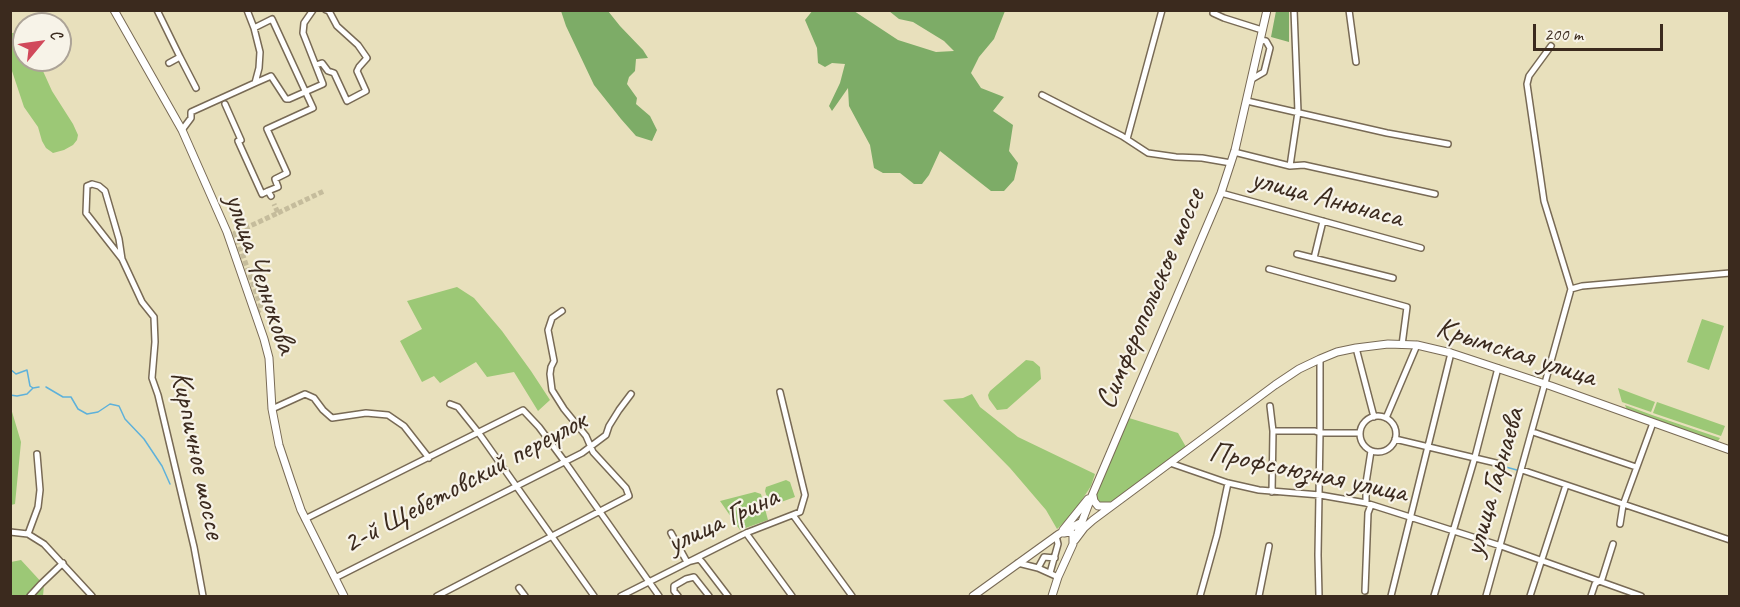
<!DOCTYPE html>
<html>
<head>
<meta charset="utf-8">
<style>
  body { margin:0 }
  #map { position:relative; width:1740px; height:607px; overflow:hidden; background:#e8e0bc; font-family:Caveat,sans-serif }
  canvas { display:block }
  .frame { position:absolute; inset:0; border:12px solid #3b2a1e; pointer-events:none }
  .north { position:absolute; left:12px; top:12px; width:60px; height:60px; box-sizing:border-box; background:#f7f3e8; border:2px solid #aca397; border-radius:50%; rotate:61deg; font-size:16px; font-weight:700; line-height:24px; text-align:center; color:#3b2a1e }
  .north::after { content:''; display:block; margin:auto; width:21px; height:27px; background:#d1495b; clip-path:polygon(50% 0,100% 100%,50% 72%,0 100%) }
  .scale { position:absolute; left:1533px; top:24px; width:130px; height:27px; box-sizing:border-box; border:3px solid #3b2a1e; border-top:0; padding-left:8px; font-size:18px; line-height:21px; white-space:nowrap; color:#3b2a1e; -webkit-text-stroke:4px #f7f3e8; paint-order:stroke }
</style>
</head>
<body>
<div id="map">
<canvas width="1740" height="607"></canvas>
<div class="frame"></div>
<div class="north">С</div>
<div class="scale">200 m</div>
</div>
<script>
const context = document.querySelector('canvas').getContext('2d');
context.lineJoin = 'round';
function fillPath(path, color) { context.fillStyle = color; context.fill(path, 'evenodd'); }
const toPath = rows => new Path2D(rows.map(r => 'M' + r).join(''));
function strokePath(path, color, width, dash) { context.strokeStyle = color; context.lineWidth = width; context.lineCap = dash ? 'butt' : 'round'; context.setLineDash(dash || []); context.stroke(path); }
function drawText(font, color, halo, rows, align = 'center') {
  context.font = font + ' Caveat,sans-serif'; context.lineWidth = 4.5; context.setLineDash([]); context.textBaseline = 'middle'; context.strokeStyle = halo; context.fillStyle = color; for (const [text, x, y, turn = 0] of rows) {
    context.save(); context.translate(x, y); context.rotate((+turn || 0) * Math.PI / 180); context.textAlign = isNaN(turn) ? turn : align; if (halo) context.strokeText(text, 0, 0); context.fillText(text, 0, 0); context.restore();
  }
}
const green = toPath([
  [10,33,16,33,24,38,24,60,38,60,52,91,73,124,78,135,77,140,73,145,64,150,53,153,46,148,42,141,38,127,24,107,11,68],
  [457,287,474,298,502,331,531,371,550,400,538,411,514,372,487,377,476,362,440,383,434,376,422,382,400,341,422,329,407,301],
  [1702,319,1724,326,1709,370,1687,362],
  [1026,360,1033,361,1040,367,1041,379,1007,409,997,410,989,399,988,395,990,391],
  [1618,388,1655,402,1651,412,1622,402],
  [972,394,980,407,1018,437,1095,474,1091,486,1072,515,1057,529,1046,510,1010,468,943,400,963,398],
  [1657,402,1725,426,1721,436,1653,413],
  [10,405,21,442,15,504,11,505],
  [1625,405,1652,415,1720,438,1718,441,1715,441,1652,419,1651,417,1649,418,1627,410],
  [1129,418,1178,433,1186,447,1118,498,1108,503,1103,504,1099,501,1096,497,1098,490],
  [786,480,790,482,795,497,770,506,765,491,766,487],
  [755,492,761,494,768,520,740,530,720,501],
  [21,560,44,585,43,596,11,596,11,562]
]);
const forest = toPath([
  [813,10,854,11,898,40,936,52,954,51,944,41,913,22,899,19,889,11,1005,11,994,39,979,57,971,73,981,88,1004,97,993,111,1013,125,1009,151,1018,163,1014,180,1004,191,991,191,940,151,929,175,922,184,914,184,900,173,883,173,874,168,870,145,849,106,848,88,832,111,829,106,840,83,845,64,832,63,825,67,818,63,817,48,805,20],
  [561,11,608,11,620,26,643,50,648,58,636,59,635,71,629,77,627,84,637,98,636,104,650,116,657,130,652,141,636,136,621,119,594,85,566,26],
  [1276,11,1289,11,1289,42,1271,37]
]);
const stream = toPath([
  [10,369,16,374,27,370,30,386,33,388,39,387],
  [46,387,63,397,71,397,78,409,87,414,98,412,110,404,119,406,125,419,144,439,162,466,170,484],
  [10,395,17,396,27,394,33,388],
  [1432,444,1438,447],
  [1498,465,1517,470]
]);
const minorTunnel = toPath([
  [278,213,324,191],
  [256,313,261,309,260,304,235,233,278,213,274,204]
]);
const minor = toPath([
  [157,10,180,57,169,63],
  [1214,10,1213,13,1224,18,1262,30],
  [1349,10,1356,62],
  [254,28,272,19,313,108,267,129,287,173,275,179,278,187,268,191,271,196],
  [1551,46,1529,76,1527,84,1544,201,1571,289],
  [180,57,196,88],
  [316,65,322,63,328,71,334,73,347,101,366,91,357,71,359,67,367,58,358,45,337,26,329,11,326,10],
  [1252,79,1264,72,1270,48,1266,41,1260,40],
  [255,83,271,76,286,99,289,99,323,84,303,33,304,23,313,10],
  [1042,95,1122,136,1148,153,1176,157,1202,158,1231,163],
  [1247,101,1387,133,1448,144],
  [225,104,241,140,238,141,262,194,268,191],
  [182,130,191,118,191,112,255,83,259,68,260,52,254,28,247,10],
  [1127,139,1162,10],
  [1234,152,1290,166,1304,165,1435,194],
  [1290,166,1298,112,1294,10],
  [1221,193,1421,248],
  [1297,254,1393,278],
  [1314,258,1323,221],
  [122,259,119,239,105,191,99,186,92,184,87,186,86,213,122,259,142,302,154,317,155,342,152,378,158,395,194,547,203,596],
  [1269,269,1407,307,1402,345],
  [1356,348,1374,417],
  [450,404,458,407,478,432,594,596],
  [1270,406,1273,431,1272,492],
  [272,409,305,394,314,398,323,410,332,418,366,413,388,415,404,426,429,458],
  '1360 434a18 18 0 1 1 36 0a18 18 0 1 1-36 0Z',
  [1386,418,1417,345],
  [1273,431,1315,431,1320,433,1360,433],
  [1533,432,1636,467],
  [1395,439,1496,463],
  [1170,463,1228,483,1259,490,1320,495,1366,503,1501,546,1641,596],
  [1522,470,1730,540],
  [1366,503,1366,483,1371,451],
  [793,515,852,596],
  [305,519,523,410,539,427,565,462,659,596],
  [1620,524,1623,505,1653,423],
  [10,532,28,534,44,544,92,596],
  [671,533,687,562,699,559,702,562,728,596],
  [746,533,792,596],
  [28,534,38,507,40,490,37,454],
  [1018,563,1038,568,1058,577],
  [1038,568,1044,557,1055,558],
  [1050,573,1058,544,1056,536],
  [335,578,582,453,606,435,609,426,619,410,631,394],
  [519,588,525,596],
  [1365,591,1368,513,1371,505],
  [30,596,41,584,63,563],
  [437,596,629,496,626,488,593,452,586,436,564,409,552,390,550,374,551,367,554,361,548,330,552,318,562,311],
  [621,596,746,533,800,512,805,495,780,392],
  [678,596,674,591,674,586,686,579,694,577,709,596],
  [1200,596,1217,535,1228,483],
  [1259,596,1269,546],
  [1319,596,1318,555,1320,433,1320,359],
  [1391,596,1451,353],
  [1434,596,1475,457,1498,368],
  [1486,596,1571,289,1582,286,1730,273],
  [1530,596,1566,485],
  [1591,596,1595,584,1602,579,1613,544]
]);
const major = toPath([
  [114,10,182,130,227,232,264,339,269,358,272,409,279,445,291,481,301,510,344,596],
  [1093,496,1094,501,1098,506,1111,506],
  [1063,530,1088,499],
  [1078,532,1091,498,1221,193,1235,150,1267,10],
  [1075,540,1084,528,1093,520,1275,385,1299,369,1320,359,1337,352,1356,348,1388,344,1417,345,1451,353,1551,386,1730,450],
  [973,596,1059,534,1082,522],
  [1052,596,1058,577,1073,544,1073,534,1069,532,1064,533]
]);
const streetNames = [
  ["улица Анюнаса",1327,199,15],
  ["улица Челнокова",260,274,71],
  ["Симферопольское шоссе",1151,299,-67],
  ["Крымская улица",1516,353,18],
  ["Кирпичное шоссе",197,455,78],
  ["Профсоюзная улица",1308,473,12],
  ["улица Гарнаева",1495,482,-74],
  ["2-й Щебетовский переулок",465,483,-28],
  ["улица Грина",723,521,-25]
];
fillPath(green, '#9cc876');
fillPath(forest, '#7dac67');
strokePath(stream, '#5eb1da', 1.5);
strokePath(minorTunnel, '#c5bc9c', 5, [5, 2.5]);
strokePath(minor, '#786a55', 8);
strokePath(major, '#786a55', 9);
strokePath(minor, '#fff', 5);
strokePath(major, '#fff', 7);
drawText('30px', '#3b2a1e', '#f7f3e8', streetNames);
</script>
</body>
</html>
